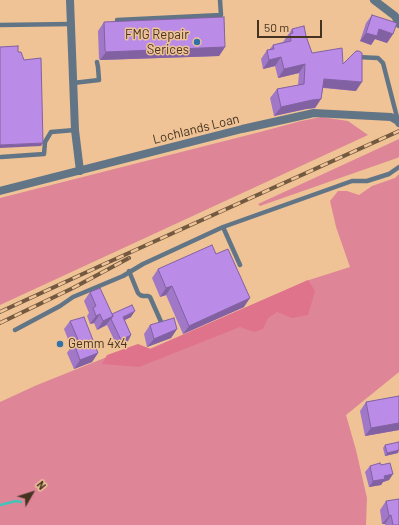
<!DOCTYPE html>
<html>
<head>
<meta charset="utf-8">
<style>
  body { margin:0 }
  #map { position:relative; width:399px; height:525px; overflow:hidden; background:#efc396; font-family:Barlow,sans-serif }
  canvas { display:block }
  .north { position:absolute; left:12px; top:473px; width:40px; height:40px; -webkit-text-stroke:3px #efc396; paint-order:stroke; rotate:51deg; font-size:11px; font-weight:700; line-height:16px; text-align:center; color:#453321 }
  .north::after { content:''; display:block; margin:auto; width:14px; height:18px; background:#453321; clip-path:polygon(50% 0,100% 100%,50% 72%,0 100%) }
  .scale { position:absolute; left:257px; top:20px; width:65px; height:18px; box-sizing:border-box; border:2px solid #453321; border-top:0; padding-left:5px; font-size:12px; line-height:14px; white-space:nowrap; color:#453321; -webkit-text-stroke:3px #efc396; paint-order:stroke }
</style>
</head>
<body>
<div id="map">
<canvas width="399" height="525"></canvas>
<div class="north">N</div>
<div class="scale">50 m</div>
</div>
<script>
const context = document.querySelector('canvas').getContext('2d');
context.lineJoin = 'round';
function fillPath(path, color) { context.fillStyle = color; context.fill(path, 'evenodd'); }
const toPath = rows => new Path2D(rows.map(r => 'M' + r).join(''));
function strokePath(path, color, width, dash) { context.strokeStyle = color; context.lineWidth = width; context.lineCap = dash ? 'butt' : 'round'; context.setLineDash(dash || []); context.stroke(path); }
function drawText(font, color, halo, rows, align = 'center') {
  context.font = font + ' Barlow,sans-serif'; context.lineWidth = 3; context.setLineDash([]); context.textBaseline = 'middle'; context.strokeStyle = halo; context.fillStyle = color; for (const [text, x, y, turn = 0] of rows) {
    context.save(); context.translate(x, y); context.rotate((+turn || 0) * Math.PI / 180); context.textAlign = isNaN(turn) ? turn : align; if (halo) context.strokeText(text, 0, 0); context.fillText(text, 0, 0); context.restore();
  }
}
const green = toPath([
  [321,117,348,121,368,135,0,305,0,198,260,132,301,121],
  [399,139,399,157,397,158,260,206,258,204],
  [399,174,399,372,346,415,356,450,367,498,366,525,0,525,0,402,37,385,137,345,147,350,309,280,350,267,336,227,330,201,338,191,347,191,359,195,372,186,395,178]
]);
const forest = toPath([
  [308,280,315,291,308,315,292,318,277,312,268,318,263,329,254,332,240,327,139,367,102,364,107,355,138,344,151,349]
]);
const stream = toPath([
  [0,505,16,501,21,502]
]);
const service = toPath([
  [117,20,221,15,220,0],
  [0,25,71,24],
  [357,57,378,58,383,63,398,121],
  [73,83,99,80,98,67,97,62],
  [1,157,44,154,45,142,51,132,75,130],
  [223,227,240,265],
  [129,271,138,293,140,295,143,296,148,296,150,297,162,324],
  [15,330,60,306,73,297,123,276,143,264,223,227,352,181,367,181,389,174,399,167]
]);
const minor = toPath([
  [70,0,75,130,80,171],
  [374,0,395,16,399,24],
  [0,191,242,129,314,113,391,117,398,121,399,123]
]);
const rail = toPath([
  [0,312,100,266,399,131],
  [0,323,73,288,129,258]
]);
const wall = toPath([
  [372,15,393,34,387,43,375,39,371,45,360,41,366,23],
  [104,22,225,47,219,56,100,60,99,59,98,31],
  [292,29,306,36,312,53,343,64,356,91,323,88,321,99,315,108,306,109,274,116,270,98,277,89,298,85,299,73,278,78,275,66,263,69,261,59,267,50,269,50,273,45,283,42],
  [216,254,244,307,183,334,166,295,160,297,152,278,158,269],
  [90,292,112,314,131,317,125,320,131,335,128,341,117,346,107,325,97,330,94,323,90,324,87,316,89,313,84,301],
  [70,321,98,353,92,362,74,369,67,353,71,347,64,329],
  [150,325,177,329,171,338,147,347,144,334],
  [399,396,399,430,365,436,360,411,366,402],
  [385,445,398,453,385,456,383,448],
  [381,465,393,474,389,480,383,482,381,485,369,487,365,472,370,466],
  [386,501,399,525,385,525,385,524,382,524,380,510]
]);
const shadedWall = toPath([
  [379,29,393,34,387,43,375,39,371,45,360,41,366,33],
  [225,47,219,56,100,60,106,52],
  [281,57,275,66,263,69,269,60],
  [305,64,299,73,278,78,284,69],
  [324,79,362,82,356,91,318,87],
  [321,99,315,108,306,109,274,116,281,107,312,100],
  [43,143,41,146,0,148,0,145],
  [172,286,166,295,160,297,166,288],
  [250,298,244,307,183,334,189,326],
  [135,311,131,317,120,322,123,317],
  [100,314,94,323,90,324,96,316],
  [113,316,106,325,97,330,103,321],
  [177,329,171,338,147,347,154,339],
  [131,335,128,341,117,346,121,340],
  [98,353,92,362,74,369,80,360],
  [399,423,399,430,365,436,371,428],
  [399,450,398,453,385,456,387,453],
  [393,474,389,480,383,482,381,485,369,487,373,481,384,476],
  [391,515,385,524,382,524,389,516]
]);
const building = toPath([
  [372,15,397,23,393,34,379,29,377,36,366,33,372,15],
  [224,17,225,47,106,52,105,50,104,22,224,17],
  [304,26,306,36,312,53,342,48,343,64,356,51,359,51,362,53,362,82,324,79,321,99,312,100,281,107,277,89,304,84,305,64,284,69,281,57,269,60,267,50,274,49,273,45,291,41,290,34,293,33,292,29,304,26],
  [18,46,18,52,21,52,24,60,41,58,43,143,0,145,0,47,18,46],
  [212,245,216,254,228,249,250,298,189,326,172,286,166,288,158,269,212,245],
  [100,288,113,316,103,321,100,314,96,316,93,308,96,306,90,292,100,288],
  [132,305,135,311,123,317,131,335,121,340,111,319,113,316,112,314,132,305],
  [84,317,98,353,80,360,74,344,79,342,70,321,84,317],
  [174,318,177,329,154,339,150,325,174,318],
  [399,396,399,423,371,428,366,402,399,396],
  [399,442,399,450,387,453,385,445,399,442],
  [380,463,381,465,390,463,393,474,384,476,385,479,373,481,370,466,380,463],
  [399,499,399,525,393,525,391,515,389,516,386,501,399,499]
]);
const markers = [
  [197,42,4,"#3071a7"],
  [60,344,4,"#3071a7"]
];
const poiNames = [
  ["FMG Repair",189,35],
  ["Serices",189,50],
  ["Gemm 4x4",68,344,"left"]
];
const streetNames = [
  ["Lochlands Loan",196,129,-14]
];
fillPath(green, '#de8598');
fillPath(forest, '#e0738c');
strokePath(stream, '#44c3b8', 2.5);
strokePath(service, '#627586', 4.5);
strokePath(minor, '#627586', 8);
strokePath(rail, '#725940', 4);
strokePath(rail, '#efc396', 2.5, [8]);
fillPath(wall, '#a078c7');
fillPath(shadedWall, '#8261a2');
fillPath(building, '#ba8be7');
strokePath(building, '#8261a2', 1);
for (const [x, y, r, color] of markers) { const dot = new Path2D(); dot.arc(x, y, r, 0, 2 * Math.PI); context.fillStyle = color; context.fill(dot); strokePath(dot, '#efc396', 1.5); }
drawText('13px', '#453321', '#efc396', poiNames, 'right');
drawText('13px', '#453321', '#efc396', streetNames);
</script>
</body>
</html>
